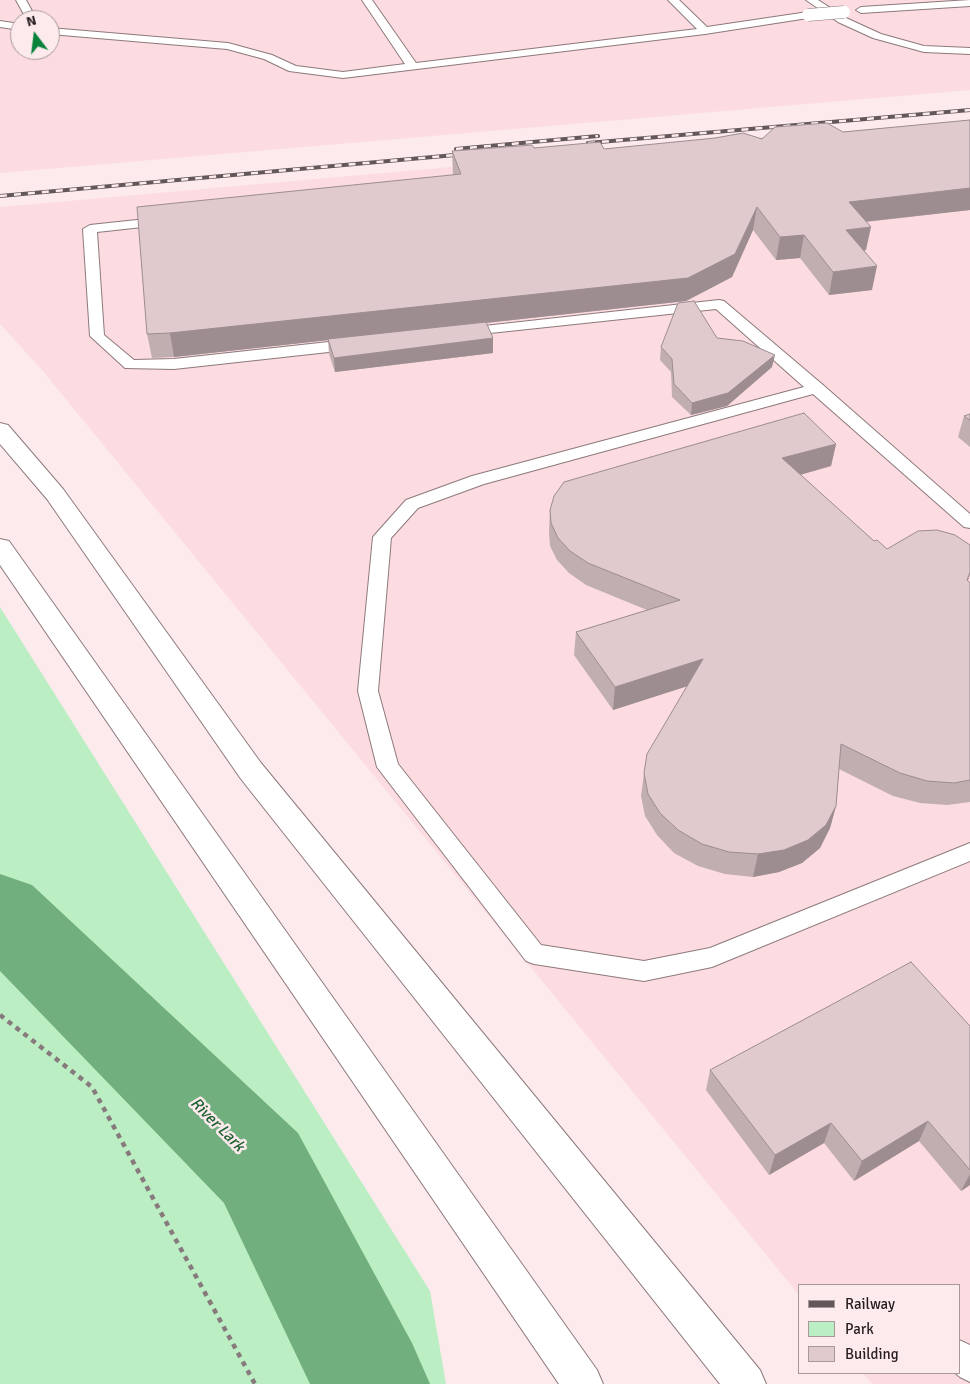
<!DOCTYPE html>
<html>
<head>
<meta charset="utf-8">
<style>
  body { margin:0 }
  #map { position:relative; width:970px; height:1384px; overflow:hidden; background:#fdeaed; font-family:Signika,sans-serif }
  canvas { display:block }
  .legend { position:absolute; left:798px; top:1284px; width:162px; height:90px; box-sizing:border-box; background:#fdeaed; border:1px solid #a7989a; margin:0; padding:6px 9px; list-style:none; font-size:15px; color:#251d1e }
  .legend li { display:flex; align-items:center; gap:10px; height:25px }
  .legend b { width:25px; border:1px solid #a7989a }
  .north { position:absolute; left:10px; top:10px; width:50px; height:50px; box-sizing:border-box; background:#fdeaed; border:1px solid #a7989a; border-radius:50%; rotate:345deg; font-size:14px; font-weight:700; line-height:20px; text-align:center; color:#251d1e }
  .north::after { content:''; display:block; margin:auto; width:18px; height:22px; background:#09823b; clip-path:polygon(50% 0,100% 100%,50% 72%,0 100%) }
</style>
</head>
<body>
<div id="map">
<canvas width="970" height="1384"></canvas>
<ul class="legend">
<li><b style="height:6px;background:#635859"></b>Railway</li>
<li><b style="height:14px;background:#bceec4"></b>Park</li>
<li><b style="height:14px;background:#e0cacd"></b>Building</li>
</ul>
<div class="north">N</div>
</div>
<script>
const context = document.querySelector('canvas').getContext('2d');
context.lineJoin = 'round';
function fillPath(path, color) { context.fillStyle = color; context.fill(path, 'evenodd'); }
const toPath = rows => new Path2D(rows.map(r => 'M' + r).join(''));
function strokePath(path, color, width, dash) { context.strokeStyle = color; context.lineWidth = width; context.lineCap = dash ? 'butt' : 'round'; context.setLineDash(dash || []); context.stroke(path); }
function drawText(font, color, halo, rows, align = 'center') {
  context.font = font + ' Signika,sans-serif'; context.lineWidth = 5; context.setLineDash([]); context.textBaseline = 'middle'; context.strokeStyle = halo; context.fillStyle = color; for (const [text, x, y, turn = 0] of rows) {
    context.save(); context.translate(x, y); context.rotate((+turn || 0) * Math.PI / 180); context.textAlign = isNaN(turn) ? turn : align; if (halo) context.strokeText(text, 0, 0); context.fillText(text, 0, 0); context.restore();
  }
}
const built = toPath([
  [0,0,970,0,970,90,0,173],
  [20,20,50,20,50,50,20,50],
  [970,121,970,1384,872,1384,863,1373,959,1373,959,1285,799,1285,799,1295,42,370,0,324,0,207]
]);
const green = toPath([
  [0,607,430,1291,446,1384,0,1384]
]);
const river = toPath([
  [0,874,32,885,298,1133,412,1343,430,1384,310,1384,224,1203,0,971,0,874]
]);
const path = toPath([
  [0,1015,92,1087,255,1384]
]);
const service = toPath([
  [16,0,26,0,37,20,27,20,16,0],
  [362,0,372,0,416,63,697,29,668,0,679,0,707,27,808,12,813,15,808,18,705,34,343,78,289,71,264,59,227,49,50,34,50,28,228,43,272,55,296,66,343,72,405,64,362,0],
  [806,0,818,0,846,18,881,34,924,46,970,48,970,54,924,52,873,38,838,22,806,0],
  [970,0,970,6,861,13,856,10,861,7,970,0],
  [0,21,20,24,20,30,0,27,0,21],
  [165,217,172,221,170,224,97,232,104,335,134,360,174,359,356,339,364,344,356,349,174,369,125,368,90,336,83,229,90,225,165,217],
  [719,300,724,301,823,385,970,514,970,528,964,527,813,394,484,484,418,508,391,538,378,691,398,764,541,945,644,961,710,948,970,843,970,861,712,967,644,981,534,964,526,961,377,767,358,691,373,537,406,500,472,476,804,387,716,309,462,336,455,332,457,329,719,300],
  [959,1340,970,1345,970,1382,960,1377,955,1373,959,1373,959,1340]
]);
const trunk = toPath([
  [0,423,8,425,63,489,261,763,760,1370,766,1384,720,1384,241,779,47,499,0,444,0,423],
  [0,539,9,541,597,1370,603,1384,559,1384,0,565,0,539]
]);
const rail = toPath([
  [588,143,970,110],
  [456,149,598,136],
  [0,196,466,154]
]);
const serviceBridge = toPath([
  [808,15,844,12]
]);
const wall = toPath([
  [970,120,970,210,866,222,866,250,864,251,872,290,829,295,800,258,776,260,753,230,732,277,686,301,486,323,493,353,335,372,329,354,328,340,174,357,152,358,147,334,453,175,452,151,534,148,604,149,843,132],
  [717,338,772,367,727,406,691,415,672,397,671,372,660,360,661,347],
  [970,414,970,447,958,437,964,416],
  [836,444,831,466,800,475,874,541,887,549,970,545,970,575,968,581,970,583,970,802,947,805,920,803,893,796,839,769,836,806,830,828,820,848,802,863,779,872,753,877,725,874,698,866,674,853,657,835,645,816,641,796,644,773,688,686,613,710,574,655,576,632,647,610,586,585,569,573,557,560,550,546,549,532,550,510],
  [970,1026,970,1185,961,1191,919,1141,854,1181,824,1143,769,1175,706,1090,710,1070]
]);
const shadedWall = toPath([
  [970,188,970,210,844,224,849,202],
  [757,207,753,230,732,277,686,301,174,357,170,333],
  [871,227,866,250,842,253,846,230],
  [804,235,800,258,776,260,780,237],
  [877,266,872,290,829,295,833,272],
  [493,338,493,353,335,372,334,358],
  [775,355,772,367,727,406,691,415,692,403],
  [836,444,831,466,778,481,782,458],
  [703,659,700,682,613,710,615,687],
  [836,806,830,828,820,848,802,863,779,872,753,877,758,854],
  [928,1121,919,1141,854,1181,862,1161],
  [831,1123,824,1143,769,1175,775,1155],
  [970,1174,970,1185,961,1191]
]);
const building = toPath([
  [970,120,970,188,849,202,871,227,846,230,877,266,833,272,804,235,780,237,757,207,735,254,688,278,170,333,147,334,137,207,461,174,452,151,532,145,534,148,600,142,604,149,715,138,743,133,762,139,775,127,827,123,843,132,970,120],
  [694,301,717,338,743,341,775,355,728,393,692,403,674,384,672,359,661,347,678,303,694,301],
  [486,322,493,338,334,358,328,339,486,322],
  [804,413,836,444,782,458,874,541,877,540,887,549,918,531,937,530,955,535,970,545,970,572,967,580,970,583,970,780,954,783,927,781,900,773,841,744,836,806,826,825,808,840,784,850,758,854,729,852,702,844,678,830,660,813,648,794,644,773,647,754,703,659,615,687,576,632,680,600,588,563,570,551,558,538,551,523,550,510,554,496,564,482,804,413],
  [970,414,970,420,964,416,970,414],
  [911,962,970,1026,970,1170,928,1121,862,1161,831,1123,775,1155,710,1070,911,962]
]);
const nearWaternames = [
  ["River Lark",217,1125,45]
];
fillPath(built, '#fcdce0');
fillPath(green, '#bceec4');
fillPath(river, '#71af7e');
strokePath(service, '#8d797b', 2);
strokePath(trunk, '#8d797b', 2);
strokePath(path, '#877a7c', 4.5, [5, 5]);
fillPath(service, '#fff');
fillPath(trunk, '#fff');
strokePath(rail, '#635859', 4);
strokePath(rail, '#fdeaed', 2.5, [7]);
strokePath(serviceBridge, '#8d797b', 13, []);
strokePath(serviceBridge, '#fff', 12);
fillPath(wall, '#c1aeb0');
fillPath(shadedWall, '#9d8d90');
fillPath(building, '#e0cacd');
strokePath(building, '#9d8d90', 1);
drawText('italic 16px', '#1f6233', '#fdeaed', nearWaternames);
</script>
</body>
</html>
